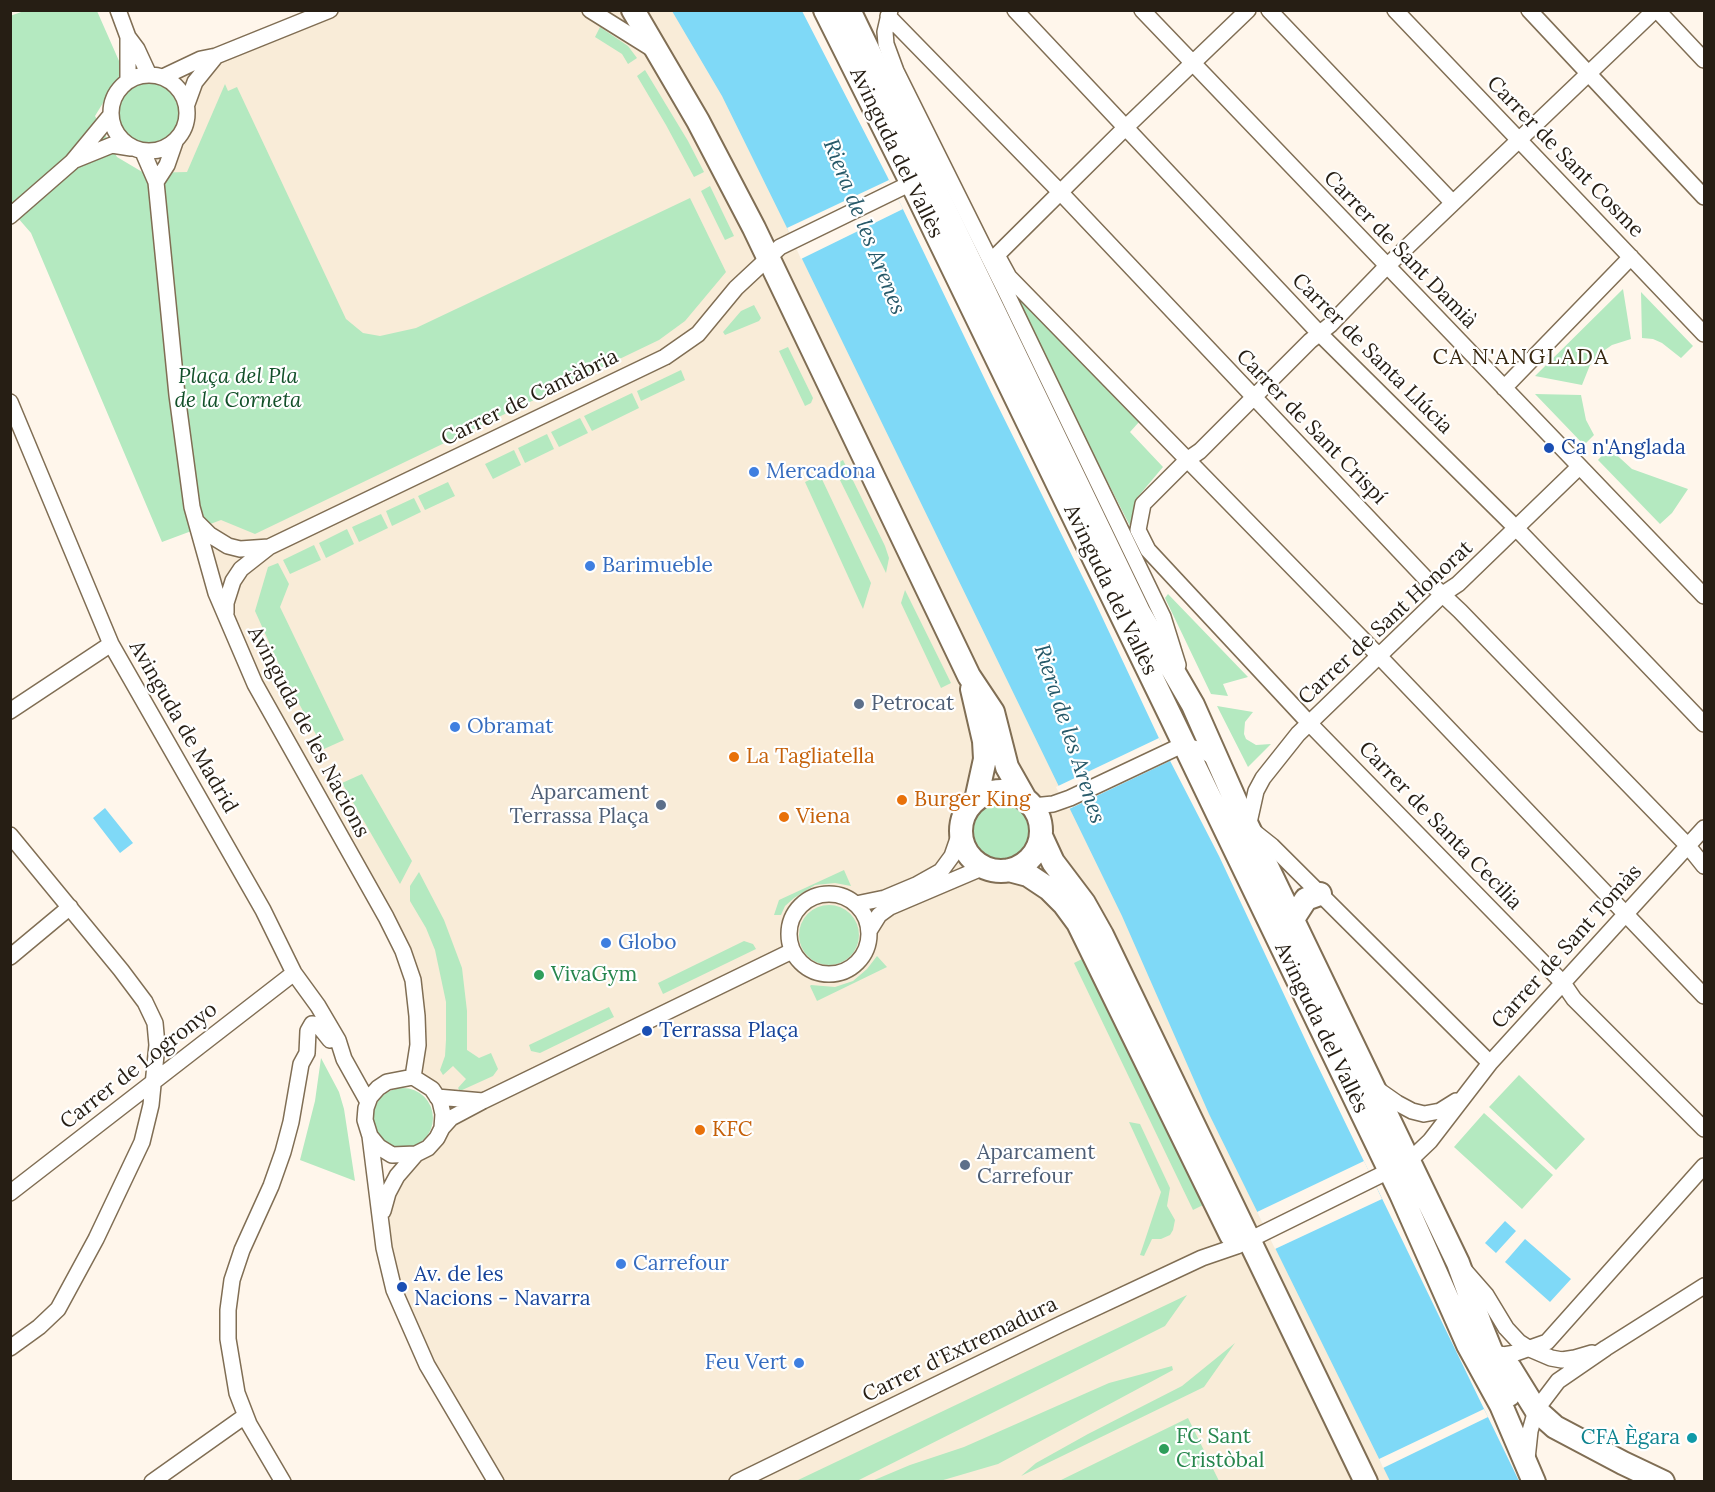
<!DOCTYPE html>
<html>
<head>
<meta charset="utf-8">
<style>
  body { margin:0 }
  #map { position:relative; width:1715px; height:1492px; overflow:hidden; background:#fff6eb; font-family:Lora,serif }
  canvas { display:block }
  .frame { position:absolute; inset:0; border:12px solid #261e14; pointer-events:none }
</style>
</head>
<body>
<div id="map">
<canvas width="1715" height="1492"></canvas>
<div class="frame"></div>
</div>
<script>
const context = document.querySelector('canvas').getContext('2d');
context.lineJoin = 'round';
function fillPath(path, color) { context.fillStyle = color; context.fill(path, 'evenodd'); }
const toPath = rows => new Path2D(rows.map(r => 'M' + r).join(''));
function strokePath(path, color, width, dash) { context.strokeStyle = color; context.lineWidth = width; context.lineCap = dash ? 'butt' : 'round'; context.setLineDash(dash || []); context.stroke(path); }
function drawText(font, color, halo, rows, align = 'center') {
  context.font = font + ' Lora,serif'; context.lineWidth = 4.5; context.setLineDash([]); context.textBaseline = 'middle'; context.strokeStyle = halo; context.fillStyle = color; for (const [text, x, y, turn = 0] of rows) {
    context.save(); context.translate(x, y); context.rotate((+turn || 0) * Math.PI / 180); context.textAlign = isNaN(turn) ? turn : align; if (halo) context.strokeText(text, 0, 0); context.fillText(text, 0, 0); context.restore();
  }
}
const industrial = toPath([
  [341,11,760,11,1474,1481,495,1481,391,1281,389,1177,395,1162,420,1151,443,1119,414,1068,408,960,213,597,159,204,154,157,140,154,124,146,114,134,184,75]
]);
const green = toPath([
  [24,11,97,11,123,70,95,116,117,157,144,173,187,172,225,84,228,91,237,87,346,319,363,333,380,336,416,328,690,198,726,272,685,321,659,340,255,534,221,520,162,542,31,233,11,210,10,16],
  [600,27,628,46,637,58,628,64,622,54,595,37],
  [645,70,688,141,704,172,694,177,666,125,637,76],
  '117 114a31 31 0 1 1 62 0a31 31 0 1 1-62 0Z',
  [710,186,734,236,725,240,701,191],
  [1006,281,1139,422,1130,432,1163,467,1136,499,1134,534],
  [1623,289,1631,339,1612,345,1599,354,1590,365,1582,385,1535,376],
  [1641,292,1693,346,1681,358,1662,343,1653,339,1642,338],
  [754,305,761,318,759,321,725,335,723,332,741,311],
  [788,347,813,398,811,403,805,406,779,351],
  [681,370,685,380,641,401,637,391],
  [632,393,639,408,592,431,584,416],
  [1535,394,1581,395,1586,420,1594,435,1584,445],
  [580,418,588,433,559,447,551,432],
  [547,434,554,449,525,463,518,448],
  [1609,448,1632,469,1688,489,1672,513,1660,524,1598,460],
  [514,450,521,465,493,479,485,464],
  [843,460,885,546,889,558,886,573,833,466],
  [820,475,871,583,863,609,805,482],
  [448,482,455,496,425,510,418,496],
  [414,498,421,512,392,526,386,511],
  [381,514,388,528,359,542,352,527],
  [347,529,354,544,326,558,319,543],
  [314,545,321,560,290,574,283,560],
  [278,563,289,584,280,607,344,740,324,749,286,680,255,611,268,567],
  [905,590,951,683,941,688,901,603],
  [1168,594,1248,677,1223,684,1228,696,1211,694,1165,598],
  [1217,706,1253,712,1245,722,1244,734,1246,739,1256,745,1271,744,1248,767],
  [362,774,412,861,400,884,342,783],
  '971 829a30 30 0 1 1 60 0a30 30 0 1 1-60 0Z',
  [844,870,851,886,835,883,815,885,794,898,785,906,781,915,774,915,779,900],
  [419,872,444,920,462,968,467,1011,467,1050,479,1058,491,1053,498,1069,493,1076,460,1091,458,1088,466,1079,453,1066,443,1075,440,1070,445,1056,446,1040,446,1002,435,950,426,928,410,901,410,886],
  '799 935a30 30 0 1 1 60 0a30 30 0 1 1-60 0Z',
  [744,941,753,944,756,949,663,994,658,983],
  [877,956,887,967,817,1001,810,986,811,985,835,987,853,981,867,969],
  [1084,958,1150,1095,1203,1205,1193,1210,1074,963],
  [609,1007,614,1017,540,1053,531,1051,529,1045],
  [321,1058,339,1092,344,1109,355,1181,300,1160,315,1101],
  [1519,1075,1585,1139,1556,1170,1489,1107],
  '373 1118a30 30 0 1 1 60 0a30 30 0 1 1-60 0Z',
  [1484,1113,1553,1175,1522,1209,1454,1147],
  [1129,1122,1140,1124,1170,1188,1167,1206,1175,1220,1173,1230,1170,1235,1161,1239,1152,1239,1144,1256,1140,1255,1161,1192],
  [1187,1295,1165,1326,857,1481,796,1481],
  [1235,1343,1204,1387,1021,1476,1036,1463,1088,1434,1182,1386],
  [1172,1366,1173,1370,998,1464,940,1481,872,1481,910,1465,964,1447,1109,1383],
  [1188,1418,1219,1481,1059,1481]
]);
const water = toPath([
  [672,11,802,11,887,176,990,390,1095,602,1165,751,1219,856,1311,1052,1519,1481,1390,1481,1209,1114,1122,916,787,228,722,96],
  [105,808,133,843,120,853,93,818],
  [1505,1221,1516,1231,1496,1253,1485,1243],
  [1525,1239,1571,1279,1550,1302,1505,1262]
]);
const pier = toPath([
  [889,180,903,209,801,259,787,228],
  [1159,738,1170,761,1067,810,1056,787],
  [1364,1161,1382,1199,1275,1249,1257,1212],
  [1484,1409,1488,1417,1383,1468,1379,1459]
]);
const street = toPath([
  [118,10,128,37,137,49,149,75],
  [590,10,654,50],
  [890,10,885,32,886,44,896,71,1006,292,1163,617,1178,665],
  [1015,10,1319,333,1516,528,1704,724],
  [1142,10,1704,596],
  [1248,10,1125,128,997,255,1009,277,1378,655,1704,996],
  [1269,10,1453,203],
  [1395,10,1704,334],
  [1529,10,1704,197],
  [1655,10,1386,267,1330,325,1310,341,1200,451,1187,460,1143,504,1138,530,1148,550,1309,723,1563,983,1574,999,1704,1129],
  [1657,10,1704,60],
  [888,16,1061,193,1428,581,1460,611,1688,846,1704,866],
  '111 113a38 38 0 1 1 76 0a38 38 0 1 1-76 0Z',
  [163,77,201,59,216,56,330,10],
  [128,81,128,37],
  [187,104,195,82,216,56],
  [143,152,156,182,177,395,192,507,216,593,255,684,386,917,403,951,413,980,417,1016,418,1045,413,1077],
  [75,160,112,145,131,148],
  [156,182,167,165,175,142],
  [10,216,72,162,110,116],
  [1504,388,1631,257],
  [10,402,111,644,263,910,294,973,318,1006,338,1040,344,1059,368,1102],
  [197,522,210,535,228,546,240,549,269,547],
  [226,613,226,603,233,581,241,569,269,547,665,357,698,334,736,288,780,247,903,187],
  [10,711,111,644],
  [1033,806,1053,804,1070,798,1176,748,1185,746,1202,750,1215,758],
  [10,835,121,970,145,1002,155,1023,157,1045,151,1105,142,1142,96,1239,58,1309,39,1327,10,1348],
  '789 934a40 40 0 1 1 80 0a40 40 0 1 1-80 0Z',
  [856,904,885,898,916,885,941,871,952,856,961,830],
  [869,931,879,915,890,907,984,867],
  [10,957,70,907],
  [1490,1063,1272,846,1248,827,1256,791,1263,778,1298,734,1443,594,1458,584,1579,467],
  [413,1077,432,1089,440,1101,443,1114,442,1128,437,1138,428,1148,416,1154,392,1155,379,1147,370,1136,365,1120,366,1108,370,1097,378,1088,387,1082,413,1077],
  [1377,1089,1397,1103,1412,1111,1424,1114,1440,1111,1456,1101],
  [437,1097,483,1101],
  [442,1128,451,1118,483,1101,792,951],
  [370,1136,384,1248,394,1290,427,1365,496,1482],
  [10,1193,294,973],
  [383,1211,388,1193,397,1176,416,1154],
  [1465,1271,1486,1295,1506,1328,1519,1342,1530,1349,1551,1358,1562,1360,1575,1358,1592,1353],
  [1486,1350,1503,1355,1516,1353,1547,1342,1704,1166],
  [1527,1459,1530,1431,1536,1410,1558,1381,1606,1348,1704,1286],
  [152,1482,245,1416],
  [283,1482,249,1424,237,1393,228,1339,228,1310,232,1280,242,1250,271,1186,283,1152,291,1122,301,1064,307,1053,308,1031,312,1024,318,1025,330,1040],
  [737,1482,1061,1324,1202,1258,1237,1246,1409,1161,1430,1141,1490,1063,1704,828]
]);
const secondary = toPath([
  [633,10,698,121,754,228,969,676,993,712,1007,767,1024,797],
  [825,10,911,182,1170,715,1401,1194,1468,1345,1501,1405,1534,1482],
  [849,10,1139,612,1193,705,1236,802,1458,1263,1481,1326,1509,1395],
  [972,689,984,741,985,759,976,800],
  '961 831a40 40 0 1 1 80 0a40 40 0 1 1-80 0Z',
  [1041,836,1053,862,1084,903,1102,935,1366,1482],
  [1009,870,1028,875,1049,889,1064,904,1078,923,1231,1235],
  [1293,919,1306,899,1320,894],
  [1510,1368,1536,1410,1555,1427,1623,1463,1663,1482]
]);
const markers = [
  [1549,448,6,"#1a4fb4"],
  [754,472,6,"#3f7fe0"],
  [590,566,6,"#3f7fe0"],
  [859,704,6,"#5c6f8a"],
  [455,727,6,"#3f7fe0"],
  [734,757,6,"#e8710a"],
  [902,800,6,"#e8710a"],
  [661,805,6,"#5c6f8a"],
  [784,817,6,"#e8710a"],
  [606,943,6,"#3f7fe0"],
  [539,975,6,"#2e9e5b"],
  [647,1031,6,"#1a4fb4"],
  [700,1130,6,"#e8710a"],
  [965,1165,6,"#5c6f8a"],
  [621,1264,6,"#3f7fe0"],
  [402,1287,6,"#1a4fb4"],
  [799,1363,6,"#3f7fe0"],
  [1692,1438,6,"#0f9aa8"],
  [1164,1449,6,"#2e9e5b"]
];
const streetNames = [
  ["Avinguda del Vallès",896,153,64],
  ["Carrer de Sant Cosme",1565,157,46],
  ["Carrer de Sant Damià",1400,250,46],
  ["Carrer de Santa Llúcia",1372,354,45],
  ["Carrer de Cantàbria",530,398,-26],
  ["Carrer de Sant Crispí",1311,427,46],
  ["Avinguda del Vallès",1110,590,64],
  ["Carrer de Sant Honorat",1386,623,-43],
  ["Avinguda de Madrid",183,727,60],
  ["Avinguda de les Nacions",308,732,62],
  ["Carrer de Santa Cecilia",1440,826,46],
  ["Carrer de Sant Tomàs",1567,947,-48],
  ["Avinguda del Vallès",1321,1028,64],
  ["Carrer de Logronyo",139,1066,-38],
  ["Carrer d'Extremadura",960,1350,-26]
];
const parkNames = [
  ["Plaça del Pla",238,377],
  ["de la Corneta",238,401]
];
const transitNames = [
  ["Ca n'Anglada",1561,448],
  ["Terrassa Plaça",659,1031],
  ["Av. de les",414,1275],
  ["Nacions - Navarra",414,1299]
];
const shopNames = [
  ["Mercadona",766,472],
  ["Barimueble",602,566],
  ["Obramat",467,727],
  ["Globo",618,943],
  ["Carrefour",633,1264],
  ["Feu Vert",787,1363,"right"]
];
const serviceNames = [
  ["Petrocat",871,704],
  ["Aparcament",649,793,"right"],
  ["Terrassa Plaça",649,817,"right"],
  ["Aparcament",977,1153],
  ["Carrefour",977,1177]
];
const foodNames = [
  ["La Tagliatella",746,757],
  ["Burger King",914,800],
  ["Viena",796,817],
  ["KFC",712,1130]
];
const leisureNames = [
  ["VivaGym",551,975],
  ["FC Sant",1176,1437],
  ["Cristòbal",1176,1461]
];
const cultureNames = [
  ["CFA Ègara",1680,1438]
];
const waterNames = [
  ["Riera de les Arenes",864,227,68],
  ["Riera de les Arenes",1069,734,72]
];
const neighbourhoodNames = [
  ["CA N'ANGLADA",1521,358]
];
fillPath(industrial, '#f9ecd8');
fillPath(green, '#b4e9c0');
fillPath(water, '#7fd9f7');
fillPath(pier, '#fff6eb');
strokePath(street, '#806e54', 18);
strokePath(secondary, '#806e54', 26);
strokePath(street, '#fff', 15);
strokePath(secondary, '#fff', 22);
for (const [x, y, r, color] of markers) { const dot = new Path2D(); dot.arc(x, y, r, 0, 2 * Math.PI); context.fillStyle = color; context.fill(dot); strokePath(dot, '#fff', 2); }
drawText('21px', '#261e14', '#fff', streetNames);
drawText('italic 21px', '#125029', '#fff', parkNames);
drawText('21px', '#164399', '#fff', transitNames, 'left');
drawText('21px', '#366cbe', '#fff', shopNames, 'left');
drawText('21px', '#4e5e75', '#fff', serviceNames, 'left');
drawText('21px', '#c56008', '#fff', foodNames, 'left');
drawText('21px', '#27864d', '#fff', leisureNames, 'left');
drawText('21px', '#0d838f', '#fff', cultureNames, 'right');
drawText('italic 22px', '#265969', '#fff', waterNames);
context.letterSpacing = '1.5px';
drawText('22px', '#37270f', '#fff', neighbourhoodNames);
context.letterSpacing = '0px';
</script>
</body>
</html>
